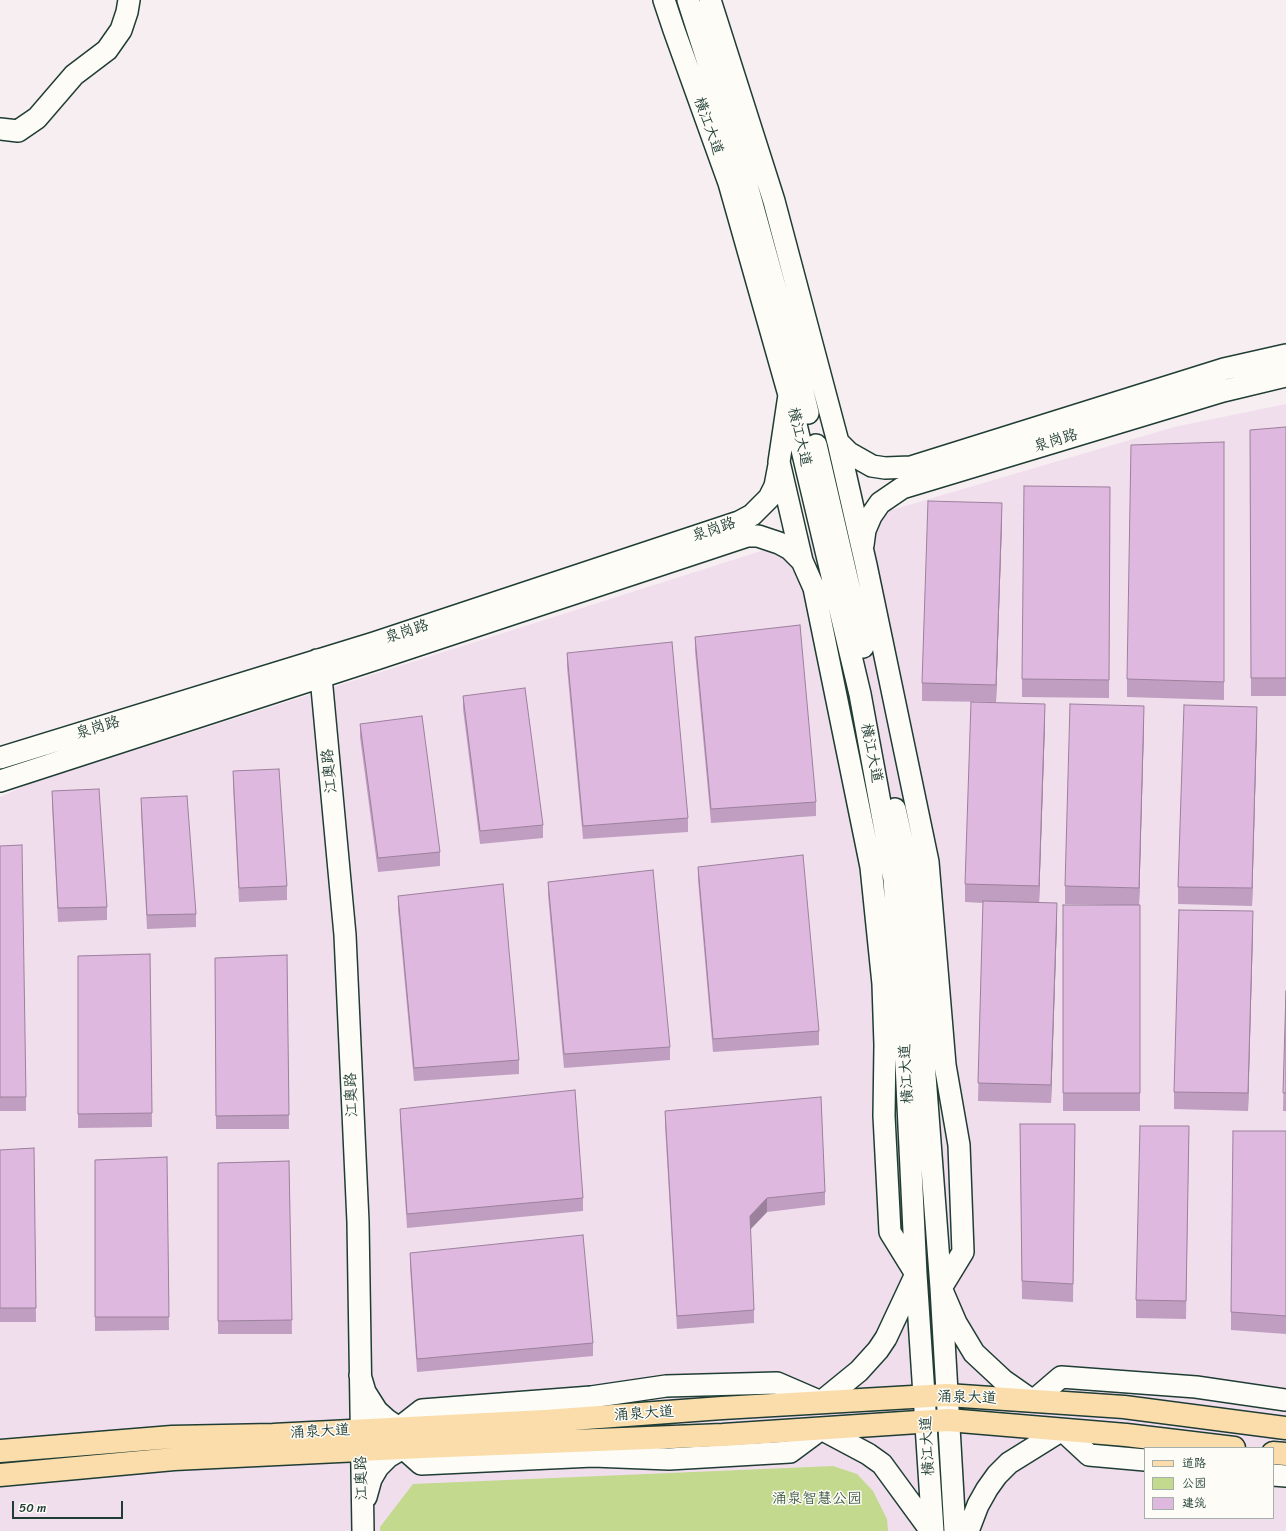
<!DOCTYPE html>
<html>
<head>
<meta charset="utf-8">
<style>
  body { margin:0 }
  #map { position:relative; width:1286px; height:1531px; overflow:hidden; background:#f7eef2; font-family:Sriracha,"LXGW WenKai TC",sans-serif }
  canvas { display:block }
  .legend { position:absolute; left:1144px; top:1447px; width:130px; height:72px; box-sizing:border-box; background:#fdfcf7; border:1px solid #a4b0a9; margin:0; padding:5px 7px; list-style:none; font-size:12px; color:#1f3d34 }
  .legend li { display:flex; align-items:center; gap:8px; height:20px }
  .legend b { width:20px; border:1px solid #a4b0a9 }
  .scale { position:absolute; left:12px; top:1501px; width:111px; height:18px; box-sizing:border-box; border:2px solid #1f3d34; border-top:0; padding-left:5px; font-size:12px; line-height:14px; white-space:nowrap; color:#1f3d34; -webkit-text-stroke:3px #fdfcf7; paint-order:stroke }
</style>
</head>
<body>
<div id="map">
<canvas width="1286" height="1531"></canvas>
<ul class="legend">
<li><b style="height:5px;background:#faddab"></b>道路</li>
<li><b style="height:11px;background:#c3d98e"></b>公园</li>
<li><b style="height:11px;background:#dfb8e0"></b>建筑</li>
</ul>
<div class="scale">50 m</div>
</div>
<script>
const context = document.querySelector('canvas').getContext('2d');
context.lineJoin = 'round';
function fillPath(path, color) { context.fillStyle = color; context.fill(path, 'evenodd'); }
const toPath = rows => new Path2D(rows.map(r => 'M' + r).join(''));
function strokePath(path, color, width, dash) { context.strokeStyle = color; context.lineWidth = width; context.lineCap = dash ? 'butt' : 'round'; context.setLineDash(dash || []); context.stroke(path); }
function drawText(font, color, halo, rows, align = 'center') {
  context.font = font + ' Sriracha,"LXGW WenKai TC",sans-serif'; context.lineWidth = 3; context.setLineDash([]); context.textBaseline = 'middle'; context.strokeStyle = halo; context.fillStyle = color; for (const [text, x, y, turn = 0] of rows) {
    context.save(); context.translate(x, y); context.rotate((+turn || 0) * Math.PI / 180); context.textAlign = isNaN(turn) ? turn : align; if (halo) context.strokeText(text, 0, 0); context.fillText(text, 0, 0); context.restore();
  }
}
const built = toPath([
  [1286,404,1286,1531,0,1531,0,797,29,784,871,516,1174,427],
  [1145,1448,1273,1448,1273,1518,1145,1518]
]);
const green = toPath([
  [833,1466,857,1474,873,1491,887,1519,888,1531,380,1531,380,1527,413,1484]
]);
const secondary = toPath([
  [664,0,674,30,729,183,789,395,860,694,894,879,905,1042,916,1274,933,1531],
  [688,0,745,178,796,363,808,413],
  [710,0,774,201,838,442,866,565,928,862,945,1065,959,1145,963,1252,941,1288,956,1323,974,1353,1003,1380,1033,1401,1061,1377,1196,1387,1286,1400],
  [0,129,18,131,37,118,74,75,107,50,121,30,127,12,129,0],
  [838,442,849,453,872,466,885,468,911,467,1224,369,1286,355],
  [816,445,863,647],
  [863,545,865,530,871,516,880,503,902,488,1223,391,1286,376],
  [317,660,321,677,345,935,358,1222,363,1531],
  [0,758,374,643,739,522,752,515,769,498,775,486,779,465],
  [0,781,379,658,747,536,758,536,779,543,790,549,802,561],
  [895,809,910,876,941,1288,955,1531],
  [360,1375,365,1392,377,1411,387,1420,399,1428,422,1410,591,1397,666,1386,777,1383,821,1402,859,1371,878,1350,886,1338,916,1274,890,1232,884,1116,885,1045,883,984,871,867,814,588,802,561,779,462,789,395],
  [1273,1475,1286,1476],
  [366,1497,371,1479,378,1467,388,1457,403,1448,421,1464,593,1456,669,1459,790,1452,821,1429,868,1454,882,1464,931,1531],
  [968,1531,978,1505,987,1489,997,1475,1009,1463,1062,1430,1089,1455,1145,1460]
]);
const primary = toPath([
  [0,1451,172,1437,273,1435,545,1421,722,1408,947,1395,1124,1407,1286,1428],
  [1273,1453,1286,1454],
  [0,1475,174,1459,422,1447,723,1435,948,1420,1126,1435,1234,1448]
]);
const wall = toPath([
  [1286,427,1286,696,1251,696,1250,430],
  [1224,442,1224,700,1127,697,1127,679],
  [1110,487,1109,698,1022,697,1022,679],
  [1002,521,996,702,922,701,922,683],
  [695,637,816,802,816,816,711,823,695,651],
  [567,653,688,818,688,832,583,839,567,667],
  [463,696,543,825,543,838,480,844,463,709],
  [1045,722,1039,902,1057,921,1051,1103,978,1101,983,903,965,902,965,884],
  [360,724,440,852,440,866,378,872,360,737],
  [1144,724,1139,905,1140,905,1140,1111,1063,1111,1063,905,1117,905,1065,904,1065,886],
  [1257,724,1252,906,1178,904,1178,887],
  [233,771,287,886,287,900,239,902,233,785],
  [52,791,107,907,107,920,58,922,52,805],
  [141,798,196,914,196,927,147,929,141,812],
  [0,846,26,1097,26,1111,0,1111],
  [698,867,819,1031,819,1045,713,1052,698,880],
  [548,882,670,1047,670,1060,564,1068,548,895],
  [398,896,519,1060,519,1074,414,1081,398,909],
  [1253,929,1248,1111,1174,1109,1174,1092],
  [150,954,152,1127,78,1128,78,956],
  [287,955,289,1129,216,1129,215,958],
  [1286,991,1286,1111,1283,1111],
  [400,1109,583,1198,583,1211,407,1228,400,1122],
  [665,1111,825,1192,825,1205,767,1212,750,1229,754,1310,754,1323,677,1329,665,1125],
  [1020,1124,1075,1124,1073,1302,1022,1299],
  [1189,1126,1186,1319,1136,1318,1136,1300],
  [1286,1131,1286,1334,1231,1330,1231,1312],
  [34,1148,36,1322,0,1322,0,1150],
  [167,1157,169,1330,95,1331,95,1160],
  [289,1161,292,1334,218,1334,218,1163],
  [410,1253,593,1343,593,1356,417,1372,410,1267]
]);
const shadedWall = toPath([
  [1002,503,1002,521,996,702,996,685],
  [1045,704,1045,722,1039,904,1039,886],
  [1144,706,1144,724,1139,906,1139,888],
  [1257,707,1257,724,1252,906,1252,888],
  [1057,903,1057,921,1051,1103,1051,1085],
  [1253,911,1253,929,1248,1111,1248,1093],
  [767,1198,767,1212,750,1230,750,1216]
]);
const building = toPath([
  [1286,427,1286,678,1251,678,1250,430,1286,427],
  [1224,442,1224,682,1127,679,1131,445,1224,442],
  [1024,486,1110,487,1109,680,1022,679,1024,486],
  [928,501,1002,503,996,685,922,683,928,501],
  [800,625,816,802,711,809,695,637,800,625],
  [672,642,688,818,583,826,567,653,672,642],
  [525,688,543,825,480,831,463,696,525,688],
  [971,702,1045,704,1039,886,965,884,971,702],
  [1070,704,1144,706,1139,888,1065,886,1070,704],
  [1184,705,1257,707,1252,888,1178,887,1184,705],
  [422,716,440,852,378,858,360,724,422,716],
  [279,769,287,886,239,888,233,771,279,769],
  [99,789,107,907,58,908,52,791,99,789],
  [187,796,196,914,147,915,141,798,187,796],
  [22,845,26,1097,0,1097,0,846,22,845],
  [803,855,819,1031,713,1039,698,867,803,855],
  [653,870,670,1047,564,1054,548,882,653,870],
  [503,884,519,1060,414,1068,398,896,503,884],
  [983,901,1057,903,1051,1085,978,1083,983,901],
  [1063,905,1140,905,1140,1093,1063,1093,1063,905],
  [1179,910,1253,911,1248,1093,1174,1092,1179,910],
  [150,954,152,1113,78,1114,78,956,150,954],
  [287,955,289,1115,216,1116,215,958,287,955],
  [1286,991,1286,1093,1283,1093,1286,991],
  [575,1090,583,1198,407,1214,400,1109,575,1090],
  [821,1097,825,1192,767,1198,750,1216,754,1310,677,1316,665,1111,821,1097],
  [1020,1124,1075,1124,1073,1284,1022,1281,1020,1124],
  [1140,1126,1189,1126,1186,1301,1136,1300,1140,1126],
  [1233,1131,1286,1131,1286,1316,1231,1312,1233,1131],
  [34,1148,36,1308,0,1308,0,1150,34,1148],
  [167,1157,169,1317,95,1317,95,1160,167,1157],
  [289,1161,292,1320,218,1321,218,1163,289,1161],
  [583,1235,593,1343,417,1359,410,1253,583,1235]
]);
const streetNames = [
  ["横江大道",708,126,70],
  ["横江大道",799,437,77],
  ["泉岗路",1056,441,-17],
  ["泉岗路",714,530,-19],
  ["泉岗路",407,632,-18],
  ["泉岗路",98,728,-17],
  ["横江大道",871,753,79],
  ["江奥路",330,771,-95],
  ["横江大道",907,1074,-93],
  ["江奥路",352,1095,-92],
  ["涌泉大道",967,1398,2],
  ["涌泉大道",644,1414,-4],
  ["涌泉大道",320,1432,-3],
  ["横江大道",928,1446,-93],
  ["江奥路",362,1478,-91]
];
const parkNames = [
  ["涌泉智慧公园",817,1499]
];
fillPath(built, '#f0deed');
fillPath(green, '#c3d98e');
strokePath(secondary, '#1f3d34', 24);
strokePath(primary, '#1f3d34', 25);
strokePath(secondary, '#fdfcf7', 21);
strokePath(primary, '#faddab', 22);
fillPath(wall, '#c09ec1');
fillPath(shadedWall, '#9c819d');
fillPath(building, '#dfb8e0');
strokePath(building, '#9c819d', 1);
drawText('15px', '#1f3d34', '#fdfcf7', streetNames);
drawText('15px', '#405c46', '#fdfcf7', parkNames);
</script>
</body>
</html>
